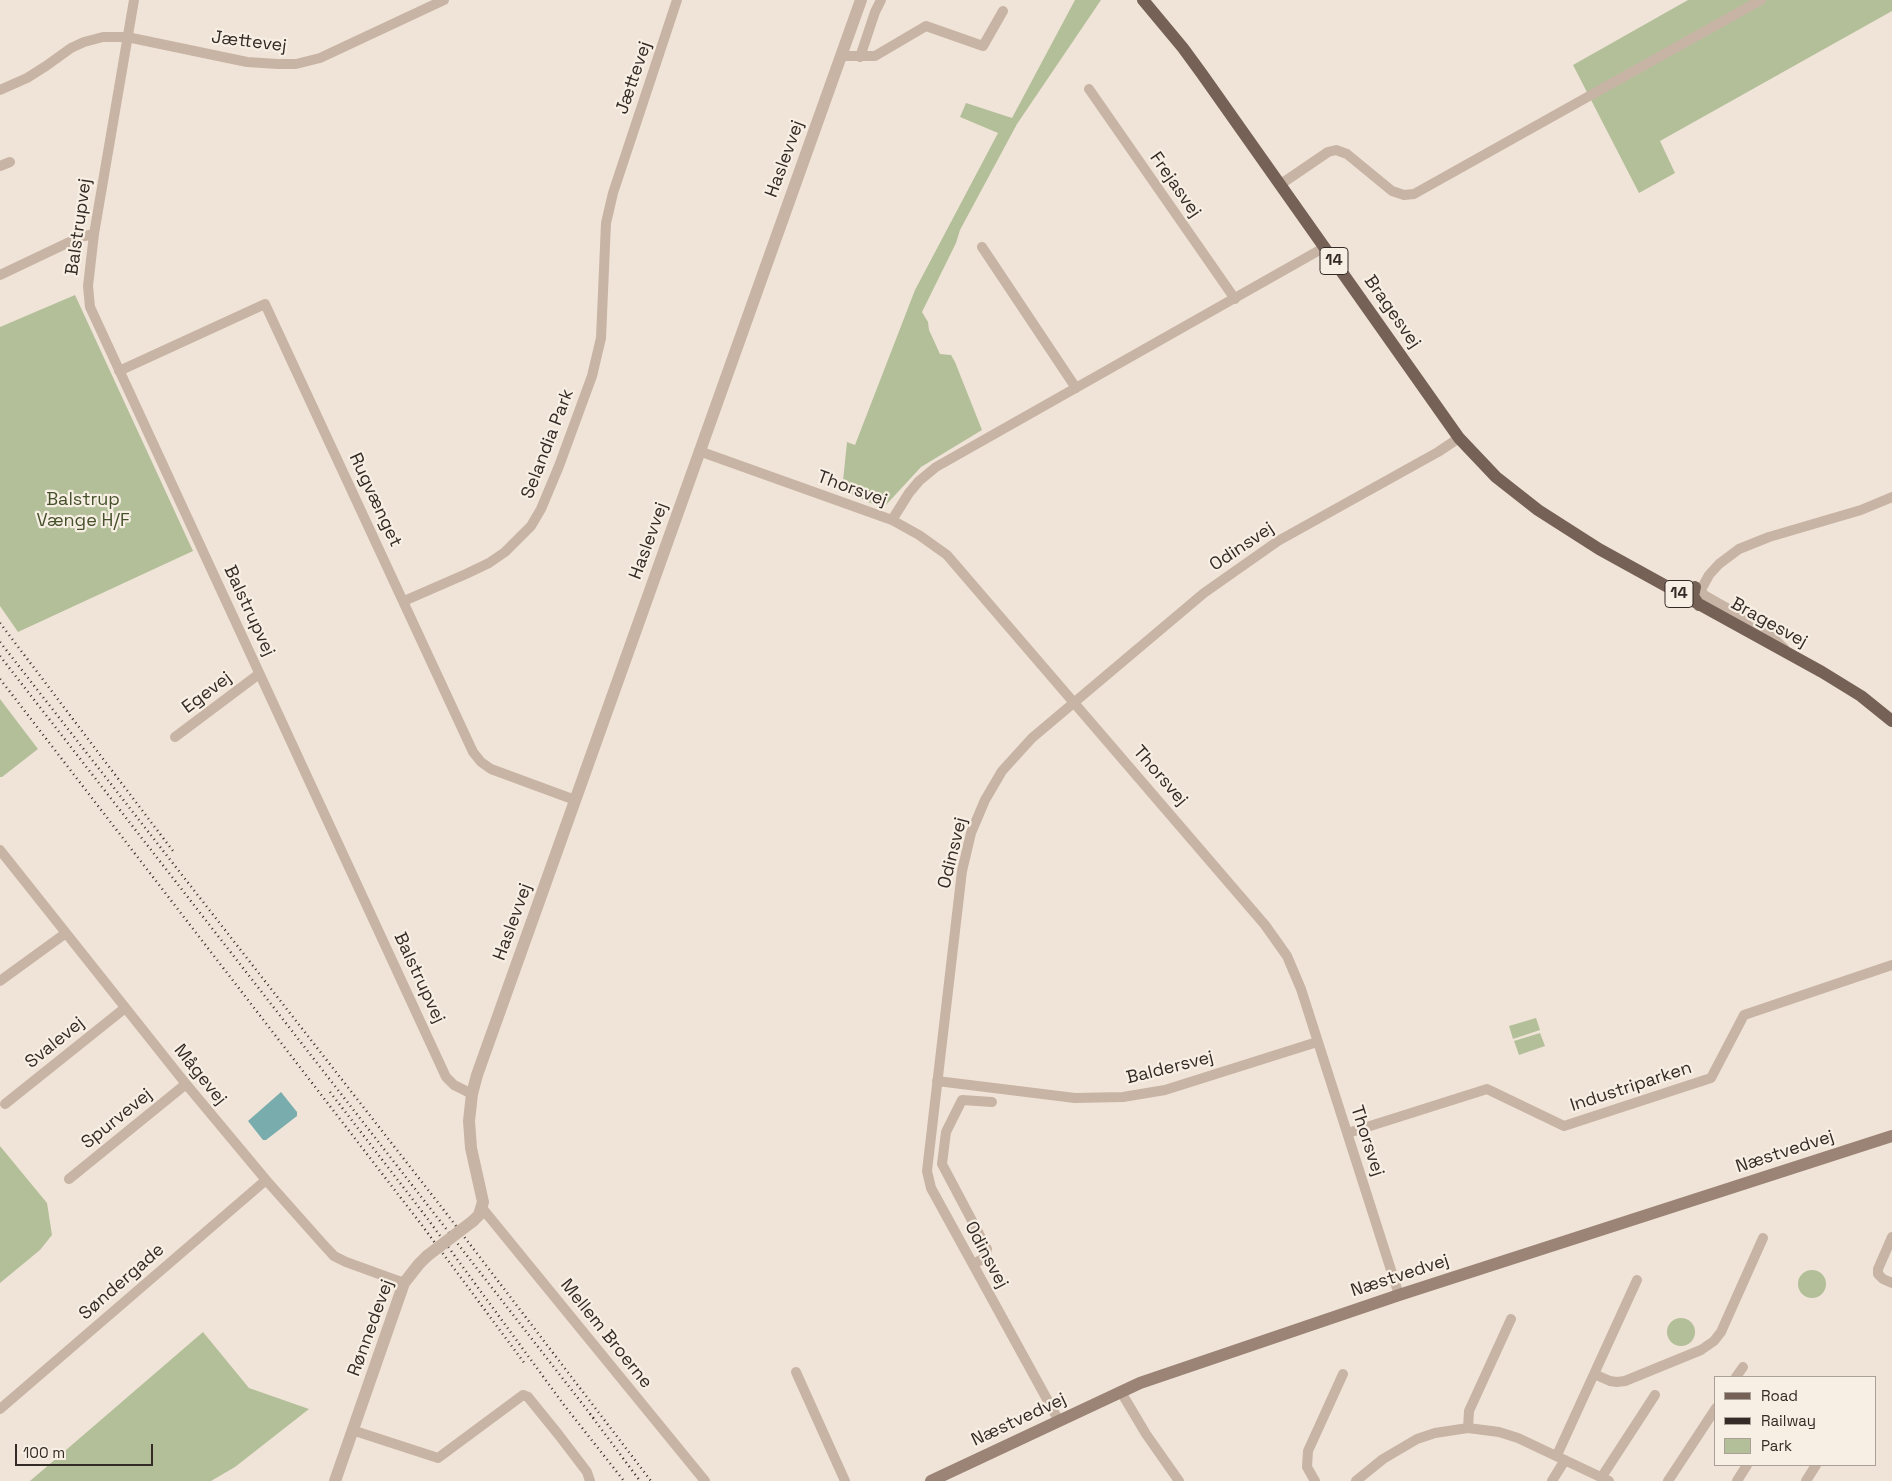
<!DOCTYPE html>
<html>
<head>
<meta charset="utf-8">
<style>
  body { margin:0 }
  #map { position:relative; width:1892px; height:1481px; overflow:hidden; background:#f0e4d8; font-family:"Space Grotesk",sans-serif }
  canvas { display:block }
  .legend { position:absolute; left:1714px; top:1376px; width:162px; height:90px; box-sizing:border-box; background:#f8efe4; border:1px solid #aaa098; margin:0; padding:6px 9px; list-style:none; font-size:15px; color:#342a26 }
  .legend li { display:flex; align-items:center; gap:10px; height:25px }
  .legend b { width:25px; border:1px solid #aaa098 }
  .scale { position:absolute; left:15px; top:1444px; width:138px; height:22px; box-sizing:border-box; border:2px solid #342a26; border-top:0; padding-left:6px; font-size:15px; line-height:18px; white-space:nowrap; color:#342a26; -webkit-text-stroke:4px #f8efe4; paint-order:stroke }
</style>
</head>
<body>
<div id="map">
<canvas width="1892" height="1481"></canvas>
<ul class="legend">
<li><b style="height:6px;background:#766157"></b>Road</li>
<li><b style="height:6px;background:#342a26"></b>Railway</li>
<li><b style="height:14px;background:#b3bf99"></b>Park</li>
</ul>
<div class="scale">100 m</div>
</div>
<script>
const context = document.querySelector('canvas').getContext('2d');
context.lineJoin = 'round';
function fillPath(path, color) { context.fillStyle = color; context.fill(path, 'evenodd'); }
const toPath = rows => new Path2D(rows.map(r => 'M' + r).join(''));
function strokePath(path, color, width, dash) { context.strokeStyle = color; context.lineWidth = width; context.lineCap = dash ? 'butt' : 'round'; context.setLineDash(dash || []); context.stroke(path); }
function drawText(font, color, halo, rows, align = 'center') {
  context.font = font + ' "Space Grotesk",sans-serif'; context.lineWidth = 4.5; context.setLineDash([]); context.textBaseline = 'middle'; context.strokeStyle = halo; context.fillStyle = color; for (const [text, x, y, turn = 0] of rows) {
    context.save(); context.translate(x, y); context.rotate((+turn || 0) * Math.PI / 180); context.textAlign = isNaN(turn) ? turn : align; if (halo) context.strokeText(text, 0, 0); context.fillText(text, 0, 0); context.restore();
  }
}
const green = toPath([
  [1075,0,1101,0,1017,124,960,230,956,243,922,312,928,322,929,330,940,354,951,355,955,362,982,430,921,467,885,506,875,505,849,493,843,481,847,442,855,445,915,290,998,133,960,117,966,103,1012,118],
  [1688,0,1892,0,1892,11,1660,141,1675,173,1639,193,1573,65],
  [75,295,193,551,18,632,0,606,0,327],
  [0,699,38,749,2,777,0,777],
  [1536,1018,1540,1030,1513,1039,1509,1026],
  [1540,1033,1545,1046,1519,1055,1514,1041],
  [0,1146,47,1203,52,1235,40,1250,0,1283],
  '1798 1284a14 14 0 1 1 28 0a14 14 0 1 1-28 0Z',
  '1667 1332a14 14 0 1 1 28 0a14 14 0 1 1-28 0Z',
  [203,1332,249,1388,309,1409,235,1467,211,1481,30,1481]
]);
const water = toPath([
  [281,1092,297,1112,297,1116,266,1140,263,1140,248,1121]
]);
const minor = toPath([
  [134,0,94,234,88,286,90,307,446,1077,454,1085,472,1094],
  [841,56,875,56,926,26,983,46,1003,11],
  [860,57,875,12,881,0],
  [1089,89,1235,299],
  [0,90,27,78,46,66,71,48,84,42,103,37,127,37,247,62,278,64,296,64,320,58,444,0],
  [0,166,10,162],
  [1281,184,1328,152,1336,150,1347,154,1392,191,1404,195,1414,194,1761,0],
  [982,247,1076,388],
  [0,275,80,237,94,234],
  [119,371,265,304,473,752,481,762,491,769,575,800],
  [699,451,892,520,919,535,947,555,1265,925,1287,956,1301,989,1399,1295],
  [892,520,909,493,919,481,936,467,1325,247],
  [1701,590,1704,595,1764,629,1784,648],
  [1693,599,1697,597,1709,575,1719,564,1739,549,1769,537,1861,510,1892,497],
  [404,601,466,574,489,563,505,552,531,526,541,509,559,466,592,376,601,338,606,223,613,193,677,0],
  [175,737,259,674],
  [0,850,186,1084,266,1180,322,1243,334,1256,346,1262,404,1283],
  [0,981,66,933],
  [937,1081,1075,1098,1123,1097,1165,1090,1317,1042],
  [5,1104,125,1008],
  [1348,1133,1487,1089,1564,1126,1711,1078,1744,1015,1892,965],
  [69,1179,186,1084],
  [482,1208,705,1481],
  [1892,1237,1878,1269,1878,1274,1883,1279,1892,1283],
  [973,1264,985,1258,987,1249,942,1164,946,1132,962,1100,992,1102],
  [796,1372,845,1481],
  [1594,1374,1610,1381,1617,1382,1625,1381,1701,1350,1714,1341,1721,1332,1763,1238],
  [1736,1377,1743,1367],
  [1121,1392,1146,1434,1179,1481],
  [0,1409,266,1180],
  [1059,1421,931,1188,927,1171,962,871,971,833,985,800,1002,771,1032,738,1204,593,1278,541,1438,452,1459,438],
  [1468,1428,1469,1411,1511,1319],
  [352,1430,438,1458,523,1395,528,1397,558,1434,587,1472,590,1481],
  [1557,1455,1637,1280],
  [1601,1478,1655,1395],
  [1315,1481,1307,1467,1308,1451,1343,1374],
  [1356,1481,1383,1459,1417,1439,1435,1433,1468,1428,1499,1432,1518,1438,1609,1481],
  [1552,1481,1565,1460],
  [1668,1481,1716,1408],
  [1737,1481,1747,1465],
  [1806,1481,1816,1465]
]);
const tertiary = toPath([
  [473,1221,479,1215,483,1202,471,1148,469,1121,472,1094,477,1075,861,0],
  [335,1481,404,1283,419,1264,427,1256]
]);
const secondary = toPath([
  [931,1481,1140,1383,1399,1295,1892,1136]
]);
const primary = toPath([
  [1143,0,1183,48,1202,74,1459,438,1496,477,1538,510,1599,549,1822,672,1861,696,1892,721],
  [1695,587,1693,596,1699,605]
]);
const rail = toPath([
  [0,623,173,851],
  [0,642,443,1209,651,1481],
  [0,656,595,1420],
  [0,679,421,1224,525,1364],
  [330,1092,427,1218,564,1405,624,1481],
  [590,1414,640,1481]
]);
const tertiaryBridge = toPath([
  [427,1256,473,1221]
]);
const shields = [
  [1334,261,28],
  [1679,594,28]
];
const shieldNames = [
  ["14",1334,261],
  ["14",1679,594]
];
const streetNames = [
  ["Jættevej",249,42,7],
  ["Jættevej",634,78,-71],
  ["Haslevvej",785,159,-70],
  ["Frejasvej",1175,185,55],
  ["Balstrupvej",79,227,-82],
  ["Bragesvej",1392,312,55],
  ["Selandia Park",548,444,-69],
  ["Thorsvej",852,489,20],
  ["Rugvænget",375,500,65],
  ["Haslevvej",649,541,-70],
  ["Odinsvej",1242,547,-34],
  ["Balstrupvej",249,611,65],
  ["Bragesvej",1769,623,29],
  ["Egevej",207,693,-37],
  ["Thorsvej",1160,776,49],
  ["Odinsvej",953,853,-76],
  ["Haslevvej",513,922,-70],
  ["Balstrupvej",419,978,65],
  ["Svalevej",55,1043,-39],
  ["Baldersvej",1170,1068,-14],
  ["Mågevej",200,1075,51],
  ["Industriparken",1631,1087,-18],
  ["Spurvevej",117,1119,-39],
  ["Thorsvej",1367,1141,72],
  ["Næstvedvej",1785,1152,-18],
  ["Odinsvej",986,1255,62],
  ["Næstvedvej",1400,1276,-18],
  ["Søndergade",122,1282,-41],
  ["Rønnedevej",371,1328,-70],
  ["Mellem Broerne",606,1334,51],
  ["Næstvedvej",1019,1420,-25]
];
const parkNames = [
  ["Balstrup",83,500],
  ["Vænge H/F",83,521]
];
fillPath(green, '#b3bf99');
fillPath(water, '#78acad');
strokePath(minor, '#c8b4a5', 10);
strokePath(tertiary, '#c8b4a5', 12);
strokePath(secondary, '#9b8376', 12);
strokePath(primary, '#766157', 12);
strokePath(rail, '#342a26', 2.5, [1, 4]);
strokePath(tertiaryBridge, '#c8b4a5', 12);
for (const [x, y, w] of shields) { const box = new Path2D(); box.roundRect(x - w / 2, y - 13.5, w, 27, 4); context.fillStyle = '#f8efe4'; context.fill(box); strokePath(box, '#342a26', 1); }
drawText('bold 16px', '#342a26', null, shieldNames);
drawText('18px', '#342a26', '#f8efe4', streetNames);
drawText('18px', '#44512a', '#f8efe4', parkNames);
</script>
</body>
</html>
